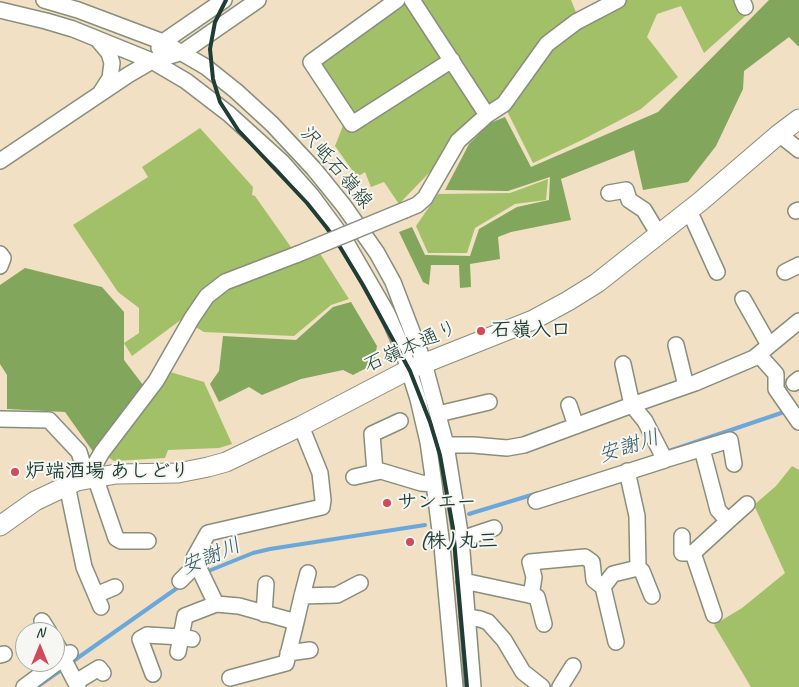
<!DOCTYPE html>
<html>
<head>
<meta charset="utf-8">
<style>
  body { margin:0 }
  #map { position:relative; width:799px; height:687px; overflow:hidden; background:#f1e0c3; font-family:Caveat,sans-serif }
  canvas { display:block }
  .north { position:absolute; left:15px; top:622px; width:50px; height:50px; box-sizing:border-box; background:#f6f6f2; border:1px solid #a0aca6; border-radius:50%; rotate:0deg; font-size:14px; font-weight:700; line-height:20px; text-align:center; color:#1f3d34 }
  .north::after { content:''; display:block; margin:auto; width:18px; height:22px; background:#d1495b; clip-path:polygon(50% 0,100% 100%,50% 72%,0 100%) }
</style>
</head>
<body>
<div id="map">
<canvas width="799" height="687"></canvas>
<div class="north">N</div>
</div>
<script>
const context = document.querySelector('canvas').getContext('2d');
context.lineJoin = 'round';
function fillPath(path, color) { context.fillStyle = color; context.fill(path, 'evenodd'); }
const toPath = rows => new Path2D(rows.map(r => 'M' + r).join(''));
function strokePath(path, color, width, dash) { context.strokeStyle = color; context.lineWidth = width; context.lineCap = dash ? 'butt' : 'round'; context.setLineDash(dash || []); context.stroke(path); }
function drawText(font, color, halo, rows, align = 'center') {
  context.font = font + ' Caveat,"Klee One",sans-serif'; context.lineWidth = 4; context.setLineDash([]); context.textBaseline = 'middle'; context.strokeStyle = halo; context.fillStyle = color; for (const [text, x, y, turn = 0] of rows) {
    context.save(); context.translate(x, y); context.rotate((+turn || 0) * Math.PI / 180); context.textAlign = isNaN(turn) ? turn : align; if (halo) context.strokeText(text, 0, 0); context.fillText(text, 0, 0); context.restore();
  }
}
const green = toPath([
  [404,0,571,0,578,17,612,0,748,0,751,11,704,53,681,6,657,14,647,37,678,77,641,109,582,140,533,163,507,111,480,120,399,204,384,182,371,187,365,172,357,177,335,146,344,123,305,67],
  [200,128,253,187,252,195,255,196,300,260,319,252,349,299,331,305,294,336,204,332,182,319,132,356,124,343,139,333,139,308,118,292,73,225,148,177,142,167],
  [548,179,546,200,515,204,475,228,467,253,428,253,416,226,438,194,510,193],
  [170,372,204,382,232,444,219,448,168,450,165,458,114,461,108,457],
  [792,466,799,470,799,687,751,687,714,625,742,608,785,573,754,505,776,486]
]);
const forest = toPath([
  [769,0,799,0,799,47,789,37,744,71,743,89,716,146,688,182,643,190,634,150,561,179,571,220,511,232,498,237,500,259,470,264,471,287,460,288,459,265,431,265,429,285,423,282,399,232,412,227,425,255,470,256,479,229,517,207,549,200,550,177,508,191,445,190,469,144,490,123,505,117,531,167,658,112],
  [25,268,102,287,124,312,124,360,143,385,94,453,65,412,7,409,7,375,0,364,0,285],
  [351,302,377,346,374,364,353,375,343,370,301,379,262,395,249,387,219,402,210,384,219,371,223,336,296,340,333,307]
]);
const stream = toPath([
  [666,452,787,411],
  [469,514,538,493],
  [206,572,253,553,270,549,425,525],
  [69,664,180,586],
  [37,687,64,668]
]);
const minor = toPath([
  [44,0,78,10,163,42,206,67,236,91,272,124,314,169,344,206,377,253,393,282,424,363,446,445,461,539,473,687],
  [397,0,311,62,352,124,452,60],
  [412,0,487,115],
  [742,0,745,7],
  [0,10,46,21,73,29,152,61,186,81,229,114,282,162,312,196,346,242,387,313,401,345,418,399,428,442,434,484,442,546,455,687],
  [98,40,109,53,112,63,110,78,101,92],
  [159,48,163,42,224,0],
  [779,134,799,150],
  [0,161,128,75,152,61,183,52,258,0],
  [609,193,626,190,629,200,644,210,659,235],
  [405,210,417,205,425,198,458,141,487,115,504,104,547,44,576,22,618,0],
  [796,211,799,210],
  [693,219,717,272],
  [0,254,3,258,0,266],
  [785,272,799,265],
  [743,299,769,345],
  [676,345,686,386],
  [759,355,776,374,776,389,799,422],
  [794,383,799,379],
  [569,405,576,426],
  [438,414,489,402],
  [0,419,49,420,79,452,87,478],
  [301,426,320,473,323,500,322,507,208,533,194,558,216,604,239,606,296,622,302,596,337,595,360,583],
  [446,445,473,445,507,448,524,445,632,405,695,383,754,358,799,321],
  [702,449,718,510,728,521,693,553,714,615],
  [664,460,730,440,734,464],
  [375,472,372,434,400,421],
  [95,477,116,538,121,541,148,541],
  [354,477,381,471,421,483,434,484],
  [87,478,102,452,156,381,192,318,207,296,225,282,298,254],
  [67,485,84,567,101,607],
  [536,501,665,460,645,421,632,405,623,364],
  [728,521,747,504],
  [682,536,682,553,693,553],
  [461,539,494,528],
  [638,568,642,571,652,596],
  [180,581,196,565],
  [464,582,473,583,529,595,532,590,534,577,530,562,585,557,592,562,594,580,603,587],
  [96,595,115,587],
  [529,595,537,597,544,624],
  [302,596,308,573],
  [264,614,266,584],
  [467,617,480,619,488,622,504,640,523,672,542,687],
  [42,621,49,632],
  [55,642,64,657,65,662,78,687],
  [616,642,603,587,613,574,638,568,637,516,627,471],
  [178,652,181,637,192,639],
  [288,653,310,650],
  [0,655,4,654],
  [153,674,140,639,147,635,181,637,185,616,216,604],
  [230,678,286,663,296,622],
  [76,682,99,668,103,673],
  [24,687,70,653],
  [560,687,573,666]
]);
const major = toPath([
  [0,526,35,501,77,481,116,474,178,473,208,467,226,462,301,426,410,369,533,320,568,301,597,283,701,201,779,134,799,119]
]);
const rail = toPath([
  [226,0,215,22,210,49,213,79,220,102,238,130,307,203,327,228,340,247,363,285,410,371,430,422,440,455,453,528,467,687]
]);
const minorBridge = toPath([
  [298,254,405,210]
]);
const markers = [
  [481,331,5,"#d1495b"],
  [15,472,5,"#d1495b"],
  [387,503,5,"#d1495b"],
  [410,542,5,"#d1495b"]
];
const streetNames = [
  ["沢岻石嶺線",336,168,50],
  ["石嶺本通り",411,347,-24]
];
const poiNames = [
  ["石嶺入口",491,331],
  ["炉端酒場 あしどり",25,472],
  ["サンエー",397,503],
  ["(株) 丸三",420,542]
];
const waterNames = [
  ["安謝川",629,447,-18],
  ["安謝川",211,557,-23]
];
fillPath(green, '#a2c067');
fillPath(forest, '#81a65c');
strokePath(stream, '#6aa8dc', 4);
strokePath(minor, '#888e7c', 18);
strokePath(major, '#888e7c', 21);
strokePath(minor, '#fff', 15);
strokePath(major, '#fff', 19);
strokePath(rail, '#1f3d34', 4);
strokePath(minorBridge, '#888e7c', 18, []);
strokePath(minorBridge, '#fff', 15);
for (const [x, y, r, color] of markers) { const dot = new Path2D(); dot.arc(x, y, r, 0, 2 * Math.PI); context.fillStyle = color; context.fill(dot); strokePath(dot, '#f6f6f2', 2); }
drawText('20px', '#1f3d34', '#f6f6f2', streetNames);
drawText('bold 20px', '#1f3d34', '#f6f6f2', poiNames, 'left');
drawText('italic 21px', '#365d66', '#f6f6f2', waterNames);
</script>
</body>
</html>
